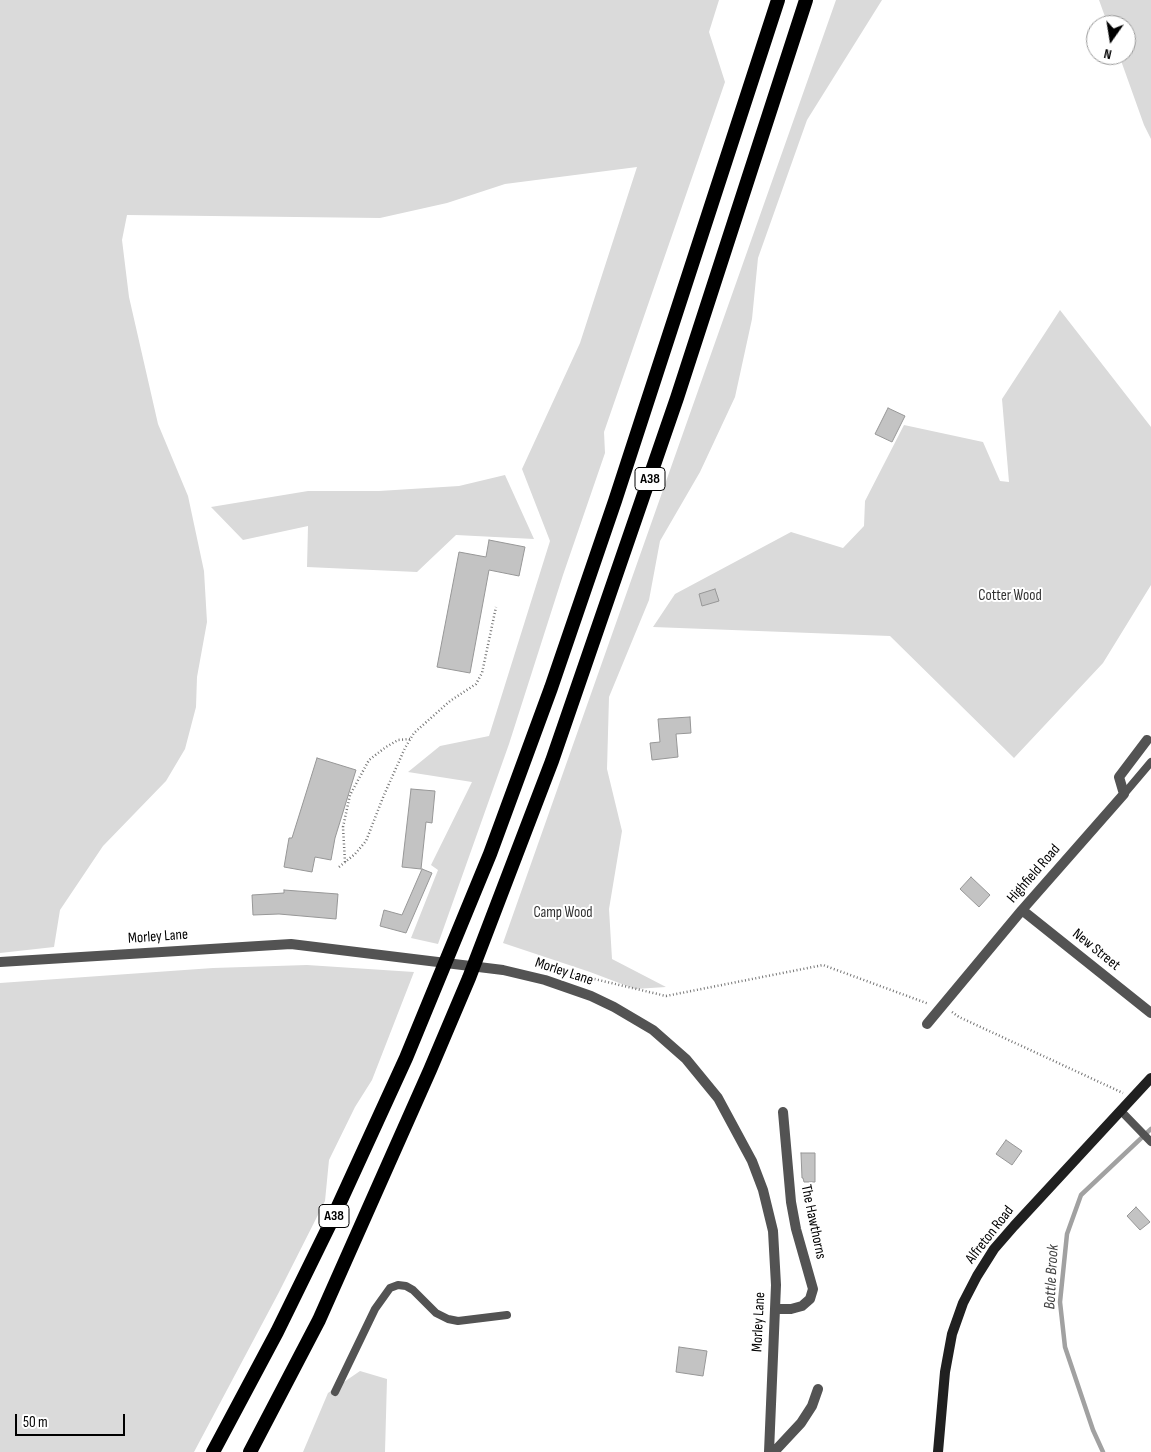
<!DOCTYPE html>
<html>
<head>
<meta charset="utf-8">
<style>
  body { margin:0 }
  #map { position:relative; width:1151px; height:1452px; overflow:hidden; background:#fff; font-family:"Sofia Sans Condensed",sans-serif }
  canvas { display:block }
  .north { position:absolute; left:1086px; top:15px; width:50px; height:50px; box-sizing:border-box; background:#fff; border:1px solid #999; border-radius:50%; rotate:193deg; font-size:14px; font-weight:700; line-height:20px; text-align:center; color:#000 }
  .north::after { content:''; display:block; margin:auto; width:18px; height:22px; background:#000; clip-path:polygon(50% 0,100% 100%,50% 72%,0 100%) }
  .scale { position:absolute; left:15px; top:1414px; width:110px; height:22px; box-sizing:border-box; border:2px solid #000; border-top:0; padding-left:6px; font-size:15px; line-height:18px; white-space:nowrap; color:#000; -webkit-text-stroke:4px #fff; paint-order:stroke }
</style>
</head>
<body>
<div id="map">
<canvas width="1151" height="1452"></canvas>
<div class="north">N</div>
<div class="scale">50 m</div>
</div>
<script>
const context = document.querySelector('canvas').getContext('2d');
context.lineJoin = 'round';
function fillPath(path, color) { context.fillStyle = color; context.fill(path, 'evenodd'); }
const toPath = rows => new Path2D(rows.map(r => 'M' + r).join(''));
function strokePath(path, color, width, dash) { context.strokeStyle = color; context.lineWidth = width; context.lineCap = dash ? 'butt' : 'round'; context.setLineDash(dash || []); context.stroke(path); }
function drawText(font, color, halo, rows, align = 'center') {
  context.font = font + ' "Sofia Sans Condensed",sans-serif'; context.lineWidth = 4; context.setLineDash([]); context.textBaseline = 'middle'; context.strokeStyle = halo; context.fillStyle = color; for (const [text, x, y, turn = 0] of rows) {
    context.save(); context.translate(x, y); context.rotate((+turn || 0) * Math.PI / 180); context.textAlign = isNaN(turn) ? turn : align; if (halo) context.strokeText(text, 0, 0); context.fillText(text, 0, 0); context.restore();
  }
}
const green = toPath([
  [0,0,719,0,709,32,725,82,604,432,605,453,563,575,509,744,438,944,411,938,438,870,431,865,472,782,408,772,440,746,489,736,550,541,522,469,580,343,637,167,505,184,447,203,380,218,127,215,122,240,129,297,158,424,188,496,204,571,207,622,197,677,196,707,185,749,166,781,103,846,60,910,54,947,0,953],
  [836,0,882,0,807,120,758,258,752,319,735,397,700,472,660,541,649,600,609,697,607,769,622,831,609,909,612,959,666,987,635,989,590,972,503,943],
  [1099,0,1151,0,1151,139,1144,125,1119,55,1126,55,1126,25,1108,25],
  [1060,310,1151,427,1151,585,1103,663,1014,758,890,636,653,627,675,594,791,532,843,548,864,526,865,501,904,425,983,442,1000,481,1009,482,1002,399],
  [505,475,534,539,456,535,417,572,307,567,308,526,243,540,211,507,308,491,379,491,459,486],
  [307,965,414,972,372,1080,355,1107,329,1160,325,1201,278,1294,194,1452,0,1452,0,983,213,968],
  [360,1371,387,1379,385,1452,303,1452,328,1393]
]);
const stream = toPath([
  [1103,1452,1093,1430,1065,1347,1060,1302,1067,1234,1081,1195,1151,1129]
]);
const building = toPath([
  [888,408,905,416,892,442,875,434,888,408],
  [489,540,525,547,519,576,489,570,470,673,437,667,459,552,486,557,489,540],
  [715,589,719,601,702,606,699,594,715,589],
  [690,717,691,733,676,734,678,757,652,760,650,743,660,742,658,719,690,717],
  [317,758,356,770,335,838,331,860,315,857,312,872,284,867,289,838,292,838,317,758],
  [411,789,435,791,432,823,426,822,421,869,402,867,411,789],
  [422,869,432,873,406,933,380,926,384,910,402,915,422,869],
  [971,877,990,895,979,907,960,889,971,877],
  [284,890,338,894,336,919,279,914,253,915,252,895,284,893,284,890],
  [1006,1140,1022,1151,1012,1165,996,1154,1006,1140],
  [801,1153,815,1153,815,1182,804,1182,803,1178,802,1178,801,1153],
  [1136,1207,1150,1222,1140,1230,1127,1216,1136,1207],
  [679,1347,707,1351,703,1376,676,1372,679,1347]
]);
const path = toPath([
  [345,862,343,827,350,795,369,760,386,747,398,740,410,739],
  [339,867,355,854,366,841,384,795,405,748,414,733,450,701,476,684,482,673,496,607],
  [551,966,569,973,666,996,823,965,929,1004],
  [952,1012,959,1017,1123,1093]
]);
const service = toPath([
  [1124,794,1151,762],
  [1121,1111,1151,1142],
  [335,1392,375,1309,390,1288,398,1285,406,1286,413,1290,436,1313,448,1319,458,1321,507,1315]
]);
const minor = toPath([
  [1022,910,1151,1013],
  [0,962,291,944,503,970,545,980,591,996,614,1007,653,1030,686,1059,718,1098,752,1161,763,1190,773,1231,776,1285,769,1452],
  [927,1024,1022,910,1124,794,1119,777,1147,740],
  [775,1309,791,1309,802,1306,810,1299,813,1289,796,1229,791,1202,783,1112],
  [774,1452,801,1423,812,1406,818,1389]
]);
const secondary = toPath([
  [938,1452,945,1372,952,1334,963,1303,977,1276,994,1249,1014,1226,1151,1078]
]);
const trunk = toPath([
  [213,1452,277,1332,330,1224,406,1058,490,854,551,688,615,501,778,0],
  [250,1452,319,1320,430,1070,469,978,552,761,677,398,806,0]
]);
const shields = [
  [650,479,30],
  [334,1216,30]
];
const shieldNames = [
  ["A38",650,479],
  ["A38",334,1216]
];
const parkNames = [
  ["Cotter Wood",1010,596],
  ["Camp Wood",563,913]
];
const streetNames = [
  ["Highfield Road",1034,874,-49],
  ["Morley Lane",158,937,-4],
  ["New Street",1096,950,39],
  ["Morley Lane",564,972,18],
  ["The Hawthorns",813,1222,78],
  ["Alfreton Road",990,1235,-52],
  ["Morley Lane",759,1322,-87]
];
const waterNames = [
  ["Bottle Brook",1052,1277,-87]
];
fillPath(green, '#dadada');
strokePath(stream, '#a1a1a1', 4.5);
fillPath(building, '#c3c3c3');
strokePath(building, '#979797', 1);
strokePath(path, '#757575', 2.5, [1, 2.5]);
strokePath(service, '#535353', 8);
strokePath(minor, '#535353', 10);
strokePath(secondary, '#202020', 10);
strokePath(trunk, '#000', 14);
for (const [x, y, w] of shields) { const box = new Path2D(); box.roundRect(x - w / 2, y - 11.5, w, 23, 4); context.fillStyle = '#fff'; context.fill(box); strokePath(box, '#000', 1); }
drawText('bold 14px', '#000', null, shieldNames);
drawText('15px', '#313131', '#fff', parkNames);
drawText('15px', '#000', '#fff', streetNames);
drawText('italic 16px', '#424242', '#fff', waterNames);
</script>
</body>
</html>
